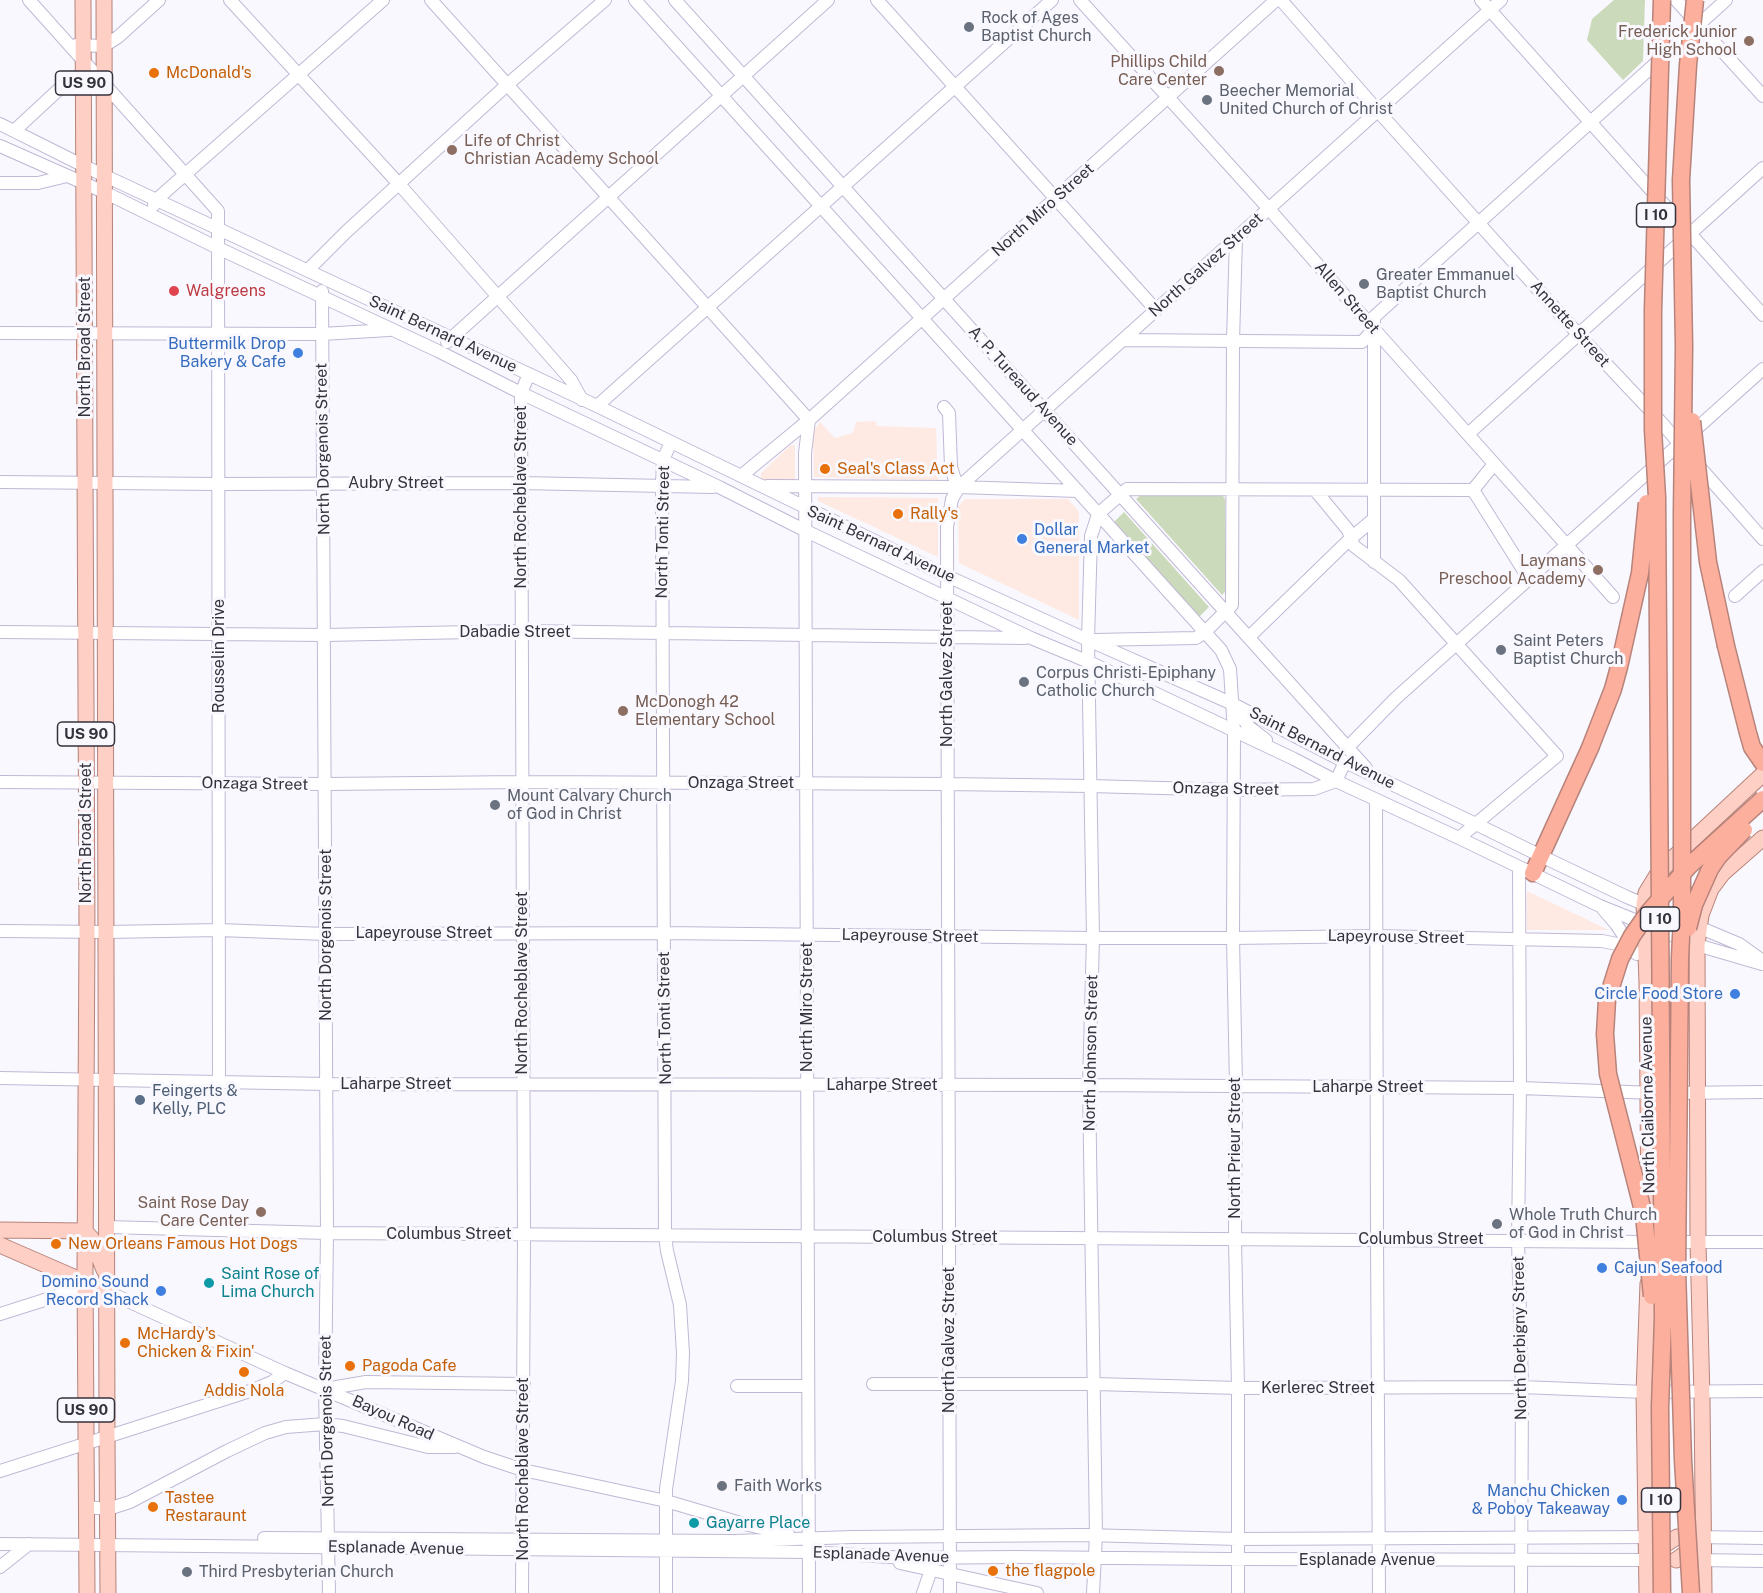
<!DOCTYPE html>
<html>
<head>
<meta charset="utf-8">
<style>
  body { margin:0 }
  canvas { display:block; background:#f9f8fe }
</style>
</head>
<body>
<canvas width="1763" height="1593"></canvas>
<script>
const context = document.querySelector('canvas').getContext('2d');
context.lineJoin = 'round';
function fillPath(path, color) { context.fillStyle = color; context.fill(path, 'evenodd'); }
const toPath = rows => new Path2D(rows.map(r => 'M' + r).join(''));
function strokePath(path, color, width, dash) { context.strokeStyle = color; context.lineWidth = width; context.lineCap = dash ? 'butt' : 'round'; context.setLineDash(dash || []); context.stroke(path); }
function drawText(font, color, halo, rows, align = 'center') {
  context.font = font + ' "Public Sans",sans-serif'; context.lineWidth = 6; context.setLineDash([]); context.textBaseline = 'middle'; context.strokeStyle = halo; context.fillStyle = color; for (const [text, x, y, turn = 0] of rows) {
    context.save(); context.translate(x, y); context.rotate((+turn || 0) * Math.PI / 180); context.textAlign = isNaN(turn) ? turn : align; if (halo) context.strokeText(text, 0, 0); context.fillText(text, 0, 0); context.restore();
  }
}
const commercial = toPath([
  [875,421,877,426,936,428,938,480,814,477,813,437,814,431,820,422,835,438,853,433,856,422],
  [791,445,795,445,795,480,761,480,761,473],
  [818,497,938,498,938,557,818,501],
  [965,499,1068,499,1079,512,1079,620,959,563,958,507],
  [1527,891,1609,930,1527,930]
]);
const green = toPath([
  [1614,0,1645,0,1643,61,1623,80,1587,40,1592,19],
  [1141,495,1222,495,1225,499,1226,591,1222,595,1136,499],
  [1124,512,1209,607,1198,618,1113,523]
]);
const minor = toPath([
  [29,0,218,211,219,1082],
  [230,0,399,184,571,380,582,400],
  [431,0,809,420,741,476],
  [635,0,1221,650,1230,669,1234,732,1233,938,1236,1086,1235,1239,1238,1388,1238,1593],
  [675,0,1366,768],
  [877,0,1156,310],
  [1080,0,1269,209,1374,329,1613,597],
  [1281,0,1378,111,1578,334,1660,421,1685,450],
  [1481,0,1763,315],
  [1676,0,1763,96],
  [76,45,104,46,118,37,159,0],
  [0,124,84,166,597,406,947,576,1088,640,1233,704,1345,762,1476,824,1541,856,1627,897,1739,944,1763,961],
  [14,131,68,81,84,74,90,77],
  [0,146,104,192,218,248,438,351,521,393,719,487,806,531,1031,638,1089,662,1294,759,1336,781,1459,838,1600,906,1697,945,1762,964],
  [0,183,38,183,67,176],
  [154,205,156,200,383,0],
  [308,270,346,232,508,84,605,0],
  [322,291,327,1233,325,1389,329,1593],
  [0,333,322,334,389,330],
  [1123,340,1362,342,1374,329],
  [447,342,828,0],
  [597,406,1052,0],
  [944,407,949,413,951,467,954,477,959,487],
  [1468,434,1763,168],
  [1696,463,1763,539],
  [0,482,219,484,521,483,713,487],
  [767,486,959,487,1078,491],
  [1315,490,1348,530,1354,546,1399,580,1557,756,1459,838],
  [1473,490,1529,579],
  [1374,562,1374,317,1726,0],
  [1735,596,1763,571],
  [0,632,325,635,521,631,1025,638],
  [1249,637,1351,538,1374,519],
  [1093,640,1196,638,1205,632,1232,605,1233,341,1236,238],
  [1234,705,1249,727,1266,740],
  [1347,748,1396,698,1763,369],
  [0,782,325,784,522,782,948,784,1090,786,1233,790,1314,789,1336,781,1345,762],
  [1376,800,1377,1239,1379,1593],
  [1519,867,1520,1088,1518,1240,1522,1387,1521,1593],
  [1603,909,1616,924,1632,948],
  [0,931,107,932,219,930,326,934,664,933,1093,938,1233,938,1376,936,1602,941,1622,945,1637,954],
  [0,1078,327,1084,1089,1085,1520,1088,1655,1093],
  [1672,1093,1763,1092],
  [107,1227,327,1233,1654,1242],
  [1671,1242,1763,1242],
  [108,1292,285,1373,484,1457,523,1470,666,1501,744,1524,788,1534],
  [0,1314,57,1296,85,1284],
  [873,1384,1095,1384,1238,1388,1522,1387,1644,1392,1763,1391],
  [737,1386,808,1386],
  [325,1389,366,1382,524,1384],
  [0,1471,253,1390,272,1382,285,1373],
  [86,1507,108,1509,130,1502,227,1451,265,1433,286,1427,325,1424,343,1426,428,1447,455,1447],
  [1695,1537,1763,1538],
  [264,1538,734,1541,853,1537,1085,1535,1238,1539,1654,1537],
  [0,1544,809,1552,906,1558,1013,1557,1227,1559,1654,1560],
  [1696,1560,1763,1561],
  [900,1563,1037,1593],
  [0,1567,29,1544],
  [522,1593,524,1235,521,393,529,374],
  [666,1593,666,1489,682,1381,683,1353,680,1305,667,1251,665,1235,662,485,663,460,671,442],
  [809,1593,805,453,809,420,1276,0],
  [923,1593,931,1570],
  [950,1593,947,527,952,499,959,487,1501,0],
  [1093,1593,1096,1535,1089,1085,1093,938,1088,640,1091,536,1094,527,1098,514,1127,489,1473,490,1494,464]
]);
const major = toPath([
  [83,0,87,932,85,1272,87,1593],
  [104,0,107,1437,108,1593],
  [1649,1220,1647,983,1644,904,1646,893,1657,875,1673,858,1763,774],
  [0,1230,85,1231,92,1239,104,1270],
  [0,1245,108,1292],
  [1654,1552,1677,1537],
  [1676,1560,1696,1546],
  [1647,1593,1644,1392,1648,1283],
  [1704,1593,1702,1398,1698,1242,1697,945,1701,915,1711,889,1723,873,1763,838]
]);
const highway = toPath([
  [1726,646,1748,733,1752,747,1763,763],
  [1533,873,1590,748]
]);
const highwayBridge = toPath([
  [1662,0,1653,310,1653,430,1657,497,1663,1319,1660,1408,1662,1593],
  [1692,421,1708,562,1726,646],
  [1590,748,1613,689,1619,667,1640,573,1647,503],
  [1688,928,1694,905,1710,869,1718,857,1744,830],
  [1652,1296,1644,1215,1608,1074,1605,1034,1607,1000,1620,959,1632,936,1648,913,1689,866,1763,799],
  [1691,1593,1683,1460,1677,1270,1680,958,1682,916,1682,514,1684,346,1681,180,1688,65,1695,0]
]);
const markers = [
  [969,27,6,"#6b7280"],
  [1749,41,6,"#8d6e63"],
  [1219,71,6,"#8d6e63"],
  [154,73,6,"#e8710a"],
  [1207,100,6,"#6b7280"],
  [452,150,6,"#8d6e63"],
  [1364,284,6,"#6b7280"],
  [174,291,6,"#e0444e"],
  [298,353,6,"#3f7fe0"],
  [825,469,6,"#e8710a"],
  [898,514,6,"#e8710a"],
  [1022,539,6,"#3f7fe0"],
  [1598,570,6,"#8d6e63"],
  [1501,650,6,"#6b7280"],
  [1024,682,6,"#6b7280"],
  [623,711,6,"#8d6e63"],
  [495,805,6,"#6b7280"],
  [1735,994,6,"#3f7fe0"],
  [140,1100,6,"#5c6f8a"],
  [261,1212,6,"#8d6e63"],
  [1497,1224,6,"#6b7280"],
  [56,1244,6,"#e8710a"],
  [1602,1268,6,"#3f7fe0"],
  [209,1283,6,"#0f9aa8"],
  [161,1291,6,"#3f7fe0"],
  [125,1343,6,"#e8710a"],
  [350,1366,6,"#e8710a"],
  [244,1372,6,"#e8710a"],
  [722,1486,6,"#6b7280"],
  [1622,1500,6,"#3f7fe0"],
  [153,1507,6,"#e8710a"],
  [694,1523,6,"#0f9aa8"],
  [993,1571,6,"#e8710a"],
  [187,1572,6,"#6b7280"]
];
const shields = [
  [84,83,57],
  [1656,215,39],
  [86,734,57],
  [1660,919,39],
  [86,1410,57],
  [1661,1500,39]
];
const shieldNames = [
  ["US 90",84,83],
  ["I 10",1656,215],
  ["US 90",86,734],
  ["I 10",1660,919],
  ["US 90",86,1410],
  ["I 10",1661,1500]
];
const worshipNames = [
  ["Rock of Ages",981,18],
  ["Baptist Church",981,36],
  ["Beecher Memorial",1219,91],
  ["United Church of Christ",1219,109],
  ["Greater Emmanuel",1376,275],
  ["Baptist Church",1376,293],
  ["Saint Peters",1513,641],
  ["Baptist Church",1513,659],
  ["Corpus Christi-Epiphany",1036,673],
  ["Catholic Church",1036,691],
  ["Mount Calvary Church",507,796],
  ["of God in Christ",507,814],
  ["Whole Truth Church",1509,1215],
  ["of God in Christ",1509,1233],
  ["Faith Works",734,1486],
  ["Third Presbyterian Church",199,1572]
];
const educationNames = [
  ["Frederick Junior",1737,32],
  ["High School",1737,50],
  ["Phillips Child",1207,62],
  ["Care Center",1207,80],
  ["Life of Christ",464,141,"left"],
  ["Christian Academy School",464,159,"left"],
  ["Laymans",1586,561],
  ["Preschool Academy",1586,579],
  ["McDonogh 42",635,702,"left"],
  ["Elementary School",635,720,"left"],
  ["Saint Rose Day",249,1203],
  ["Care Center",249,1221]
];
const foodNames = [
  ["McDonald's",166,73],
  ["Seal's Class Act",837,469],
  ["Rally's",910,514],
  ["New Orleans Famous Hot Dogs",68,1244],
  ["McHardy's",137,1334],
  ["Chicken & Fixin'",137,1352],
  ["Pagoda Cafe",362,1366],
  ["Addis Nola",244,1391,"center"],
  ["Tastee",165,1498],
  ["Restaraunt",165,1516],
  ["the flagpole",1005,1571]
];
const streetNames = [
  ["North Miro Street",1043,210,-42],
  ["North Galvez Street",1206,265,-42],
  ["Allen Street",1347,298,49],
  ["Annette Street",1570,324,48],
  ["Saint Bernard Avenue",443,334,25],
  ["North Broad Street",85,347,-90],
  ["A. P. Tureaud Avenue",1023,386,48],
  ["North Dorgenois Street",323,449,-91],
  ["Aubry Street",396,483],
  ["North Rocheblave Street",521,497,-90],
  ["North Tonti Street",663,532,-89],
  ["Saint Bernard Avenue",881,544,25],
  ["Dabadie Street",515,632],
  ["Rousselin Drive",219,656,-90],
  ["North Galvez Street",947,674,-90],
  ["Saint Bernard Avenue",1322,748,27],
  ["Onzaga Street",741,783],
  ["Onzaga Street",255,784,1],
  ["Onzaga Street",1226,789,1],
  ["North Broad Street",86,833,-90],
  ["Lapeyrouse Street",424,933],
  ["North Dorgenois Street",326,935,-90],
  ["Lapeyrouse Street",910,936,1],
  ["Lapeyrouse Street",1396,937,1],
  ["North Rocheblave Street",522,983,-90],
  ["North Miro Street",807,1007,-90],
  ["North Tonti Street",665,1018,-91],
  ["North Johnson Street",1091,1053,-89],
  ["Laharpe Street",396,1084],
  ["Laharpe Street",882,1085],
  ["Laharpe Street",1368,1087],
  ["North Claiborne Avenue",1648,1105,-91],
  ["North Prieur Street",1235,1148,-90],
  ["Columbus Street",449,1234],
  ["Columbus Street",935,1237],
  ["Columbus Street",1421,1239],
  ["North Derbigny Street",1520,1338,-91],
  ["North Galvez Street",949,1340,-90],
  ["Kerlerec Street",1318,1388],
  ["Bayou Road",393,1418,24],
  ["North Dorgenois Street",327,1421,-91],
  ["North Rocheblave Street",523,1469,-90],
  ["Esplanade Avenue",396,1548,1],
  ["Esplanade Avenue",881,1555,2],
  ["Esplanade Avenue",1367,1560]
];
const healthNames = [
  ["Walgreens",186,291]
];
const shopNames = [
  ["Buttermilk Drop",286,344],
  ["Bakery & Cafe",286,362],
  ["Dollar",1034,530,"left"],
  ["General Market",1034,548,"left"],
  ["Circle Food Store",1723,994],
  ["Cajun Seafood",1614,1268,"left"],
  ["Domino Sound",149,1282],
  ["Record Shack",149,1300],
  ["Manchu Chicken",1610,1491],
  ["& Poboy Takeaway",1610,1509]
];
const serviceNames = [
  ["Feingerts &",152,1091],
  ["Kelly, PLC",152,1109]
];
const cultureNames = [
  ["Saint Rose of",221,1274],
  ["Lima Church",221,1292],
  ["Gayarre Place",706,1523]
];
fillPath(commercial, '#feeae2');
fillPath(green, '#cbdaba');
strokePath(minor, '#c1b8d5', 14);
strokePath(major, '#b7837b', 17);
strokePath(highway, '#b7837b', 19);
strokePath(minor, '#fff', 12);
strokePath(major, '#fecfc4', 15);
strokePath(highway, '#fdaf9d', 16);
strokePath(highwayBridge, '#b7837b', 19, []);
strokePath(highwayBridge, '#fdaf9d', 16);
for (const [x, y, r, color] of markers) { const dot = new Path2D(); dot.arc(x, y, r, 0, 2 * Math.PI); context.fillStyle = color; context.fill(dot); strokePath(dot, '#f9f8fe', 2); }
for (const [x, y, w] of shields) { const box = new Path2D(); box.roundRect(x - w / 2, y - 12, w, 24, 4.5); context.fillStyle = '#f9f8fe'; context.fill(box); strokePath(box, '#35323d', 1.5); }
drawText('bold 15px', '#35323d', null, shieldNames);
drawText('16px', '#5b616d', '#f9f8fe', worshipNames, 'left');
drawText('16px', '#785e54', '#f9f8fe', educationNames, 'right');
drawText('16px', '#c56008', '#f9f8fe', foodNames, 'left');
drawText('16px', '#35323d', '#f9f8fe', streetNames);
drawText('16px', '#be3a42', '#f9f8fe', healthNames, 'left');
drawText('16px', '#366cbe', '#f9f8fe', shopNames, 'right');
drawText('16px', '#4e5e75', '#f9f8fe', serviceNames, 'left');
drawText('16px', '#0d838f', '#f9f8fe', cultureNames, 'left');
</script>
</body>
</html>
